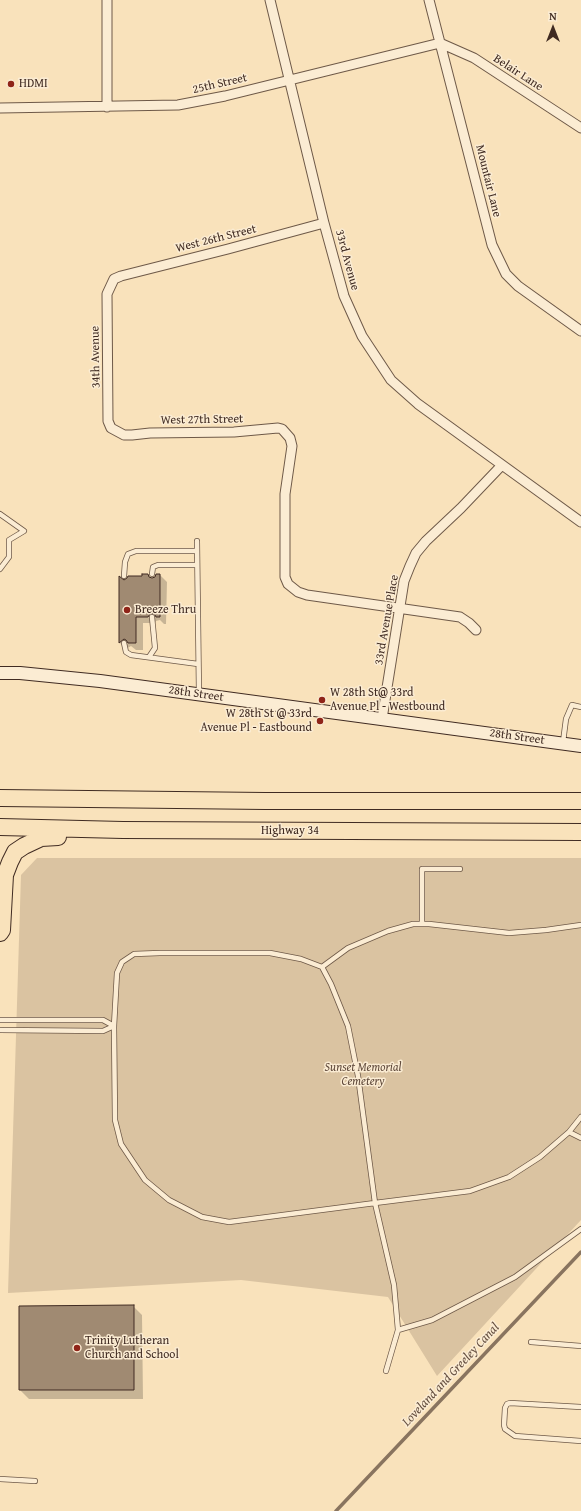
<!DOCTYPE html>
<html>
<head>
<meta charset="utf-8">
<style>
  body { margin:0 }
  #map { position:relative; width:581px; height:1511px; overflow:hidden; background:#f9e2bb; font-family:"Gentium Book Plus",serif }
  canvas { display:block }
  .north { position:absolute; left:533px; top:8px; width:40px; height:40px; -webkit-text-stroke:3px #fbecd3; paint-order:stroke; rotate:0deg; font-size:11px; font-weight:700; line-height:16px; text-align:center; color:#402b22 }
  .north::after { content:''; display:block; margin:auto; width:14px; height:18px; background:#402b22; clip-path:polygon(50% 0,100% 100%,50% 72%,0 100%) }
</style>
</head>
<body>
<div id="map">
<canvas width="581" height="1511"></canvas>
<div class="north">N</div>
</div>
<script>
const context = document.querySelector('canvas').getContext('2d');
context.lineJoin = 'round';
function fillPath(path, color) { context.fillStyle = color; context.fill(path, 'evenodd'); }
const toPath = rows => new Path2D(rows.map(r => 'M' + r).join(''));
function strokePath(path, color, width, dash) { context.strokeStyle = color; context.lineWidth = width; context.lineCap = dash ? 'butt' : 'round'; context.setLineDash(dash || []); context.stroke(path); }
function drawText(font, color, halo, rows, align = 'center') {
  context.font = font + ' "Gentium Book Plus",serif'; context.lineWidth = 3; context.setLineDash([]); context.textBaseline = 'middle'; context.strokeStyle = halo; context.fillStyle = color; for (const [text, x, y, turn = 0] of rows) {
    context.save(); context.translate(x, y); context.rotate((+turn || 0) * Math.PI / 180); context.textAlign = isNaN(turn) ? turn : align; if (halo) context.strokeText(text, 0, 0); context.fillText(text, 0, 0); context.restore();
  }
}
const green = toPath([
  [37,858,581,858,581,1220,437,1376,388,1297,241,1280,8,1293,21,875]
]);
const shadow = toPath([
  [148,575,152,579,160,575,167,582,166,624,164,624,160,620,156,621,155,623,143,623,143,650,136,650,131,646,126,649,120,643,120,578,124,581],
  [133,1306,142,1315,143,1399,29,1399,20,1390]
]);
const stream = toPath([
  [336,1511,581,1252]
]);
const building = toPath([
  [142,574,148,574,149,577,152,578,155,577,156,574,160,574,160,617,156,617,155,615,152,613,150,614,148,617,136,617,136,643,128,643,126,640,124,639,119,643,119,576,124,580,127,578,128,576,142,576,142,574],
  [134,1305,134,1390,19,1390,19,1306,134,1305]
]);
const lane = toPath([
  [0,514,24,531,9,540,9,557,0,569],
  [197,541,199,694],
  [152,574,153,567,158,565,197,565],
  [124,576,125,562,128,554,136,551,197,551],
  [124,643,126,652,131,655,198,664],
  [149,657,155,648,152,617],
  [563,742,566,719,572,705,581,707],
  [422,924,422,869,460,869],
  [322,967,348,948,388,931,413,924,429,924,509,933,546,930,581,925],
  [0,1020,103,1020,114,1026],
  [0,1030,103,1031,114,1026],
  [581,1117,569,1132,540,1157,509,1177,470,1191,375,1203,229,1222,202,1217,169,1200,145,1180,121,1144,115,1120,114,1026,117,973,122,962,134,954,160,953,270,953,301,959,322,967,331,984,348,1026,358,1076,375,1203,394,1285,398,1330,432,1320,515,1277,581,1229],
  [569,1132,581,1138],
  [531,1342,581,1346],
  [386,1371,398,1330],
  [581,1407,510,1403,507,1404,505,1408,504,1425,505,1429,515,1436,581,1441],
  [0,1479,35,1481]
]);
const street = toPath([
  [107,0,107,107],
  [270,0,324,223,344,296,362,336,391,380,418,404,581,522],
  [429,0,492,245,506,274,518,286,581,331],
  [0,108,178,105,225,96,440,43,474,58,581,128],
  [324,223,228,249,121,276,114,279,107,294,108,421,111,428,124,435,132,435,150,433,234,432,278,428,282,429,290,438,292,446,285,494,285,577,288,584,298,592,307,595,460,617,469,623,476,630],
  [382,719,404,581,410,566,416,553,426,541,461,508,502,465]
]);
const secondary = toPath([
  [0,673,20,673,100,681,581,746]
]);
const highway = toPath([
  [0,798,265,801,581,801],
  [0,827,123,830,581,832],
  [0,933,2,930,5,875,10,862,15,852,24,846,41,838,58,837]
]);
const markers = [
  [11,84,4,"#8f2418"],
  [127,610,4,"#8f2418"],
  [322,700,4,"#8f2418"],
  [320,721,4,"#8f2418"],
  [77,1348,4,"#8f2418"]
];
const streetNames = [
  ["Belair Lane",518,73,33],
  ["25th Street",220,84,-13],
  ["Mountair Lane",488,181,76],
  ["West 26th Street",216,239,-14],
  ["33rd Avenue",347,260,75],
  ["34th Avenue",96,357,-91],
  ["West 27th Street",202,420,-1],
  ["33rd Avenue Place",387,620,-80],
  ["28th Street",196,694,8],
  ["28th Street",517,737,8],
  ["Highway 34",290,831]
];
const poiNames = [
  ["HDMI",19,84],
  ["Breeze Thru",135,610],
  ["W 28th St@ 33rd",330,693],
  ["Avenue Pl - Westbound",330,707],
  ["W 28th St @ 33rd",312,714,"right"],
  ["Avenue Pl - Eastbound",312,728,"right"],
  ["Trinity Lutheran",85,1341],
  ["Church and School",85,1355]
];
const parkNames = [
  ["Sunset Memorial",363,1068],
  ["Cemetery",363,1082]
];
const waterNames = [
  ["Loveland and Greeley Canal",451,1375,-47]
];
fillPath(green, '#dac3a1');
fillPath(shadow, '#0003');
strokePath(stream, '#89745f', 3.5);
fillPath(building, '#a08a72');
strokePath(building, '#402b22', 1);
strokePath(lane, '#6e5948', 6);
strokePath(street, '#6e5948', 11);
strokePath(secondary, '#402b22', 14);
strokePath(highway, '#402b22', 18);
strokePath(lane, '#fbecd3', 4.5);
strokePath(street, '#fbecd3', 9);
strokePath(secondary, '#fbecd3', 12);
strokePath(highway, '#f9e2bb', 16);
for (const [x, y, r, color] of markers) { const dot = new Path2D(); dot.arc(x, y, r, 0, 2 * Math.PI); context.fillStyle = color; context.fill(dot); strokePath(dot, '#fbecd3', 1.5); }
drawText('12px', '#402b22', '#fbecd3', streetNames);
drawText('12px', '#402b22', '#fbecd3', poiNames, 'left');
drawText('italic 12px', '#5f493b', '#fbecd3', parkNames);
drawText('italic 13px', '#654f40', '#fbecd3', waterNames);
</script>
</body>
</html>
